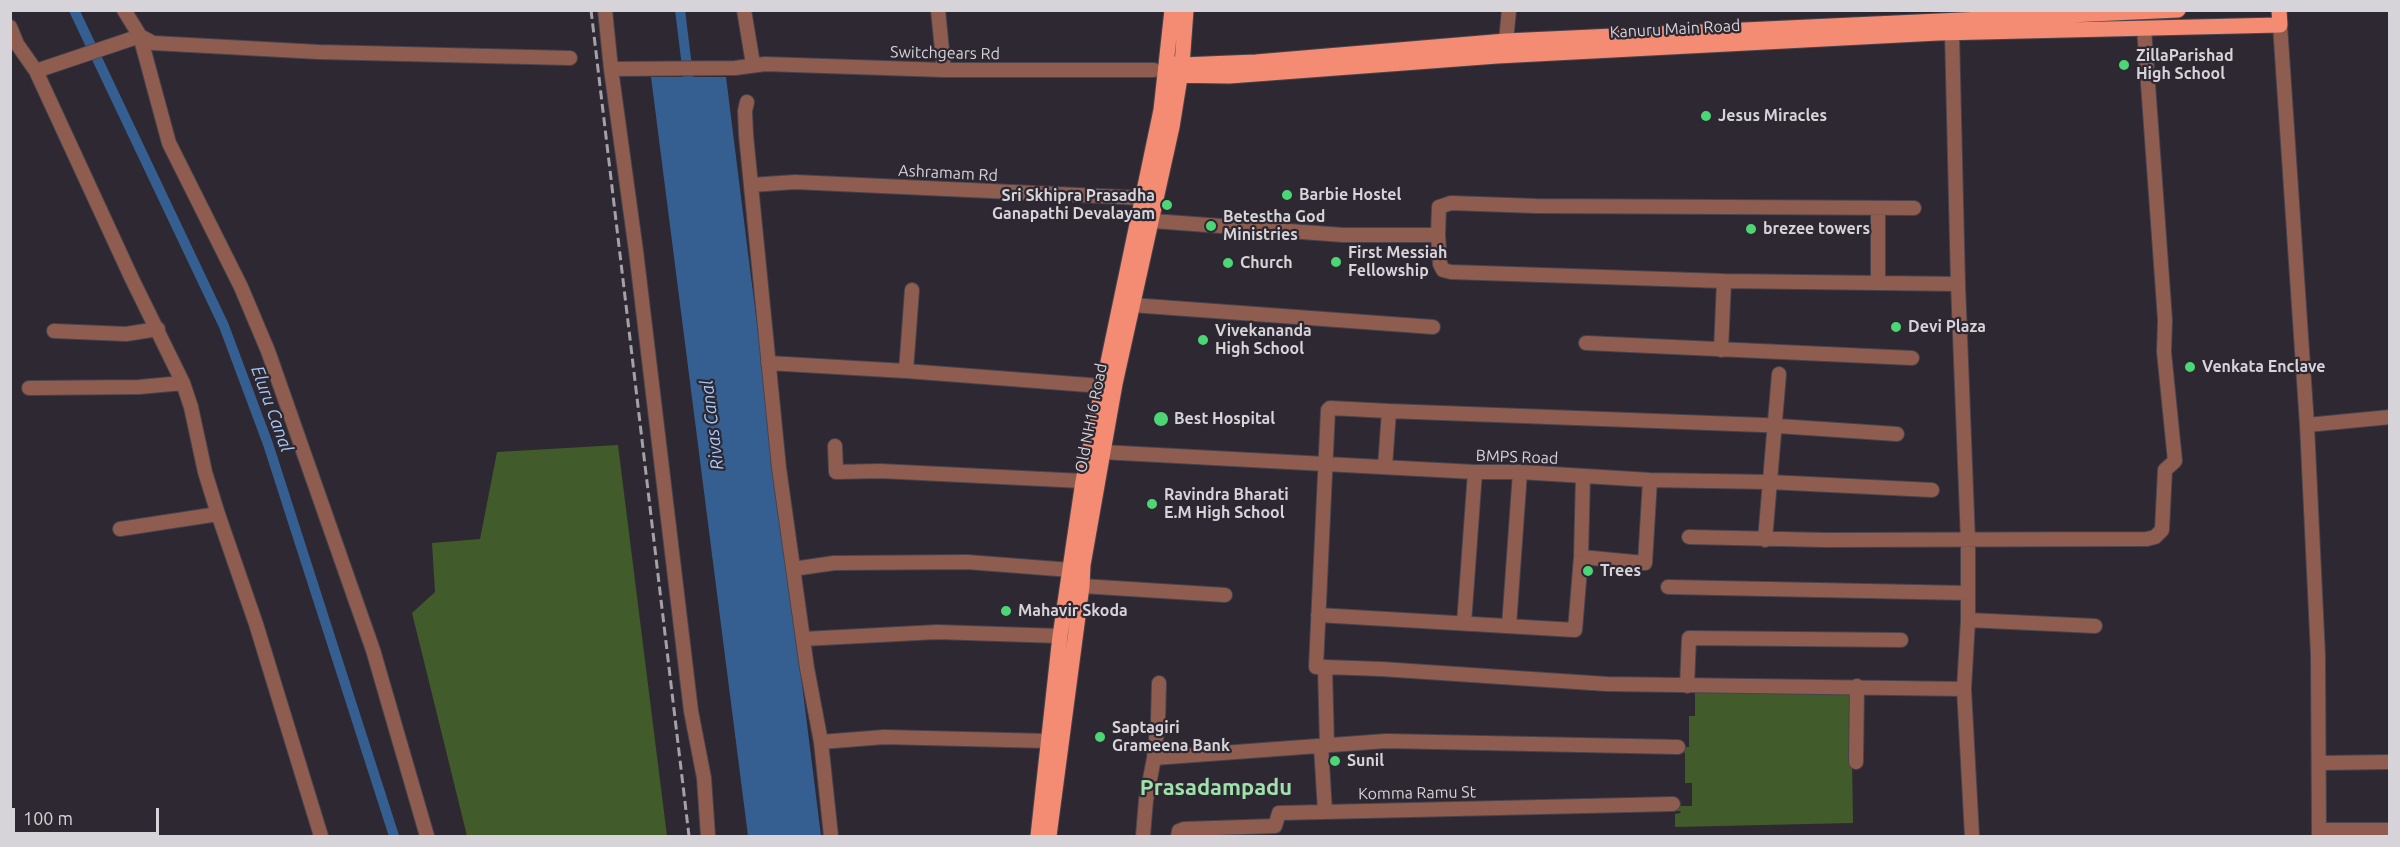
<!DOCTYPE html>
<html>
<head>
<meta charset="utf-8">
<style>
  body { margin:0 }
  #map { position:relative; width:2400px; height:847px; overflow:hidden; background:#2d2831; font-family:Ubuntu,sans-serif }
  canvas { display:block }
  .frame { position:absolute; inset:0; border:12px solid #d6d3d9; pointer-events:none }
  .scale { position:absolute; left:12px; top:808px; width:147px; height:27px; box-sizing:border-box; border:3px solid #d6d3d9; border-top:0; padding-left:8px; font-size:18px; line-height:21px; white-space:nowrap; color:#d6d3d9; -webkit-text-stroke:4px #2d2831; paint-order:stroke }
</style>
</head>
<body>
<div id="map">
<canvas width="2400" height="847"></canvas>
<div class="frame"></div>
<div class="scale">100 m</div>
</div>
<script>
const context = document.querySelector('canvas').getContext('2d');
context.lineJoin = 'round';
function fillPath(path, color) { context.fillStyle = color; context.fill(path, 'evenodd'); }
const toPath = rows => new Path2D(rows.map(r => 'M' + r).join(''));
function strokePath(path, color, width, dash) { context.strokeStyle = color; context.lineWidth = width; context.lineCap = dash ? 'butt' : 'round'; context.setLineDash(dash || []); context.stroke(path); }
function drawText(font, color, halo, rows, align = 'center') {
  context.font = font + ' Ubuntu,sans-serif'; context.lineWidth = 4.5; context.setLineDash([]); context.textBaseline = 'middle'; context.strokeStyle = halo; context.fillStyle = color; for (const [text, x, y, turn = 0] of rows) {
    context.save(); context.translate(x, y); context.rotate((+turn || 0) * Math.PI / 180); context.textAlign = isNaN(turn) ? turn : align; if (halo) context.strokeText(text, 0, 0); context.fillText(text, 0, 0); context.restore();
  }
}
const green = toPath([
  [618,445,667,836,467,836,412,613,435,592,432,543,480,539,497,452],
  [1851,691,1853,823,1675,827,1675,814,1681,813,1680,811,1674,811,1674,806,1692,806,1692,783,1685,783,1685,753,1682,751,1682,747,1689,747,1689,716,1695,716,1695,692]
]);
const water = toPath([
  [651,77,726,77,821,836,748,836]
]);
const canal = toPath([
  [74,10,224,326,268,444,394,836],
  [680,10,690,91]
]);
const minor = toPath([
  [124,10,140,36,169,143,241,287,268,351,373,650,427,836],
  [605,10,611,69,735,68,765,64,944,70,1154,70],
  [744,10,753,64],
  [938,10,944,70],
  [2280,25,2307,425,2318,655,2319,836],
  [10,27,17,44,36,71],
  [1506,41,1509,10],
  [611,69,636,251,691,711,704,778,708,836],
  [747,102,745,111,746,135,779,468,807,668,821,742,831,836],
  [751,185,795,182,1143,198],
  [1153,221,1343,235,1438,235,1440,264,1443,270,1451,272,1724,281,1958,284,1952,33],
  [1438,235,1439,207,1451,203,1536,206,1914,208],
  [1878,282,1878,208],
  [1958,284,1968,541,1968,620,2095,626],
  [1132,305,1433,327],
  [54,331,126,334,158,329],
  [1586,343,1912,358],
  [1721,350,1724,281],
  [768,363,906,371,1102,386],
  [906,371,912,290],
  [29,388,139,387,183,383],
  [2307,425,2390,417],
  [835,446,836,472,880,471,1083,481],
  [1102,452,1475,472,1520,472,1650,480,1769,482,1932,490],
  [1385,467,1389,411,1763,425,1897,434],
  [120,529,218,514],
  [1689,537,1826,540,2147,539,2155,537,2162,530,2165,470,2175,461,2164,352,2165,320,2144,28],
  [1765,540,1779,374],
  [1581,557,1645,563,1650,480],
  [793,569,834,563,967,562,1071,570],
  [1072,584,1082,586,1225,595],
  [1668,587,1967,593],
  [1318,615,1575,630,1581,557,1583,476],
  [1968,620,1964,689,1972,836],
  [1464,623,1475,472],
  [1509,626,1520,472],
  [803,639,937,632,1060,636],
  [1325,667,1381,669,1607,684,1964,689],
  [1687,686,1689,638,1901,640],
  [821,742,884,737,1048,741],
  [1321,746,1325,812],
  [1327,746,1325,667,1316,667,1328,410,1330,408,1389,411],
  [1154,758,1386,741,1678,747],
  [1856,762,1857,686],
  [2320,763,2390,762],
  [2319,830,2390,830],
  [321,836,256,624,218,514,205,472,191,407,183,383,132,279,36,71,140,36,153,43,319,52,570,58],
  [1143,836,1146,800,1154,758,1158,721,1159,683],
  [1178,836,1179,831,1184,829,1275,826,1279,813,1673,804]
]);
const major = toPath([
  [1167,63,1182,65,1256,62,1506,41,2178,10],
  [1165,75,1229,76,1497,56,1938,33,2280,25,2279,10],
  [1038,836,1060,636,1083,481,1161,110,1172,10],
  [1049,836,1082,586,1083,565,1115,384,1172,127,1182,65,1186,10]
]);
const rail = toPath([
  [591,10,689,836]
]);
const markers = [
  [2124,65,6,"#4dd676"],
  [1706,116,6,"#4dd676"],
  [1287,195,6,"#4dd676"],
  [1167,205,6,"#4dd676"],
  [1211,226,6,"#4dd676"],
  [1751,229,6,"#4dd676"],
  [1336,262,6,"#4dd676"],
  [1228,263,6,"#4dd676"],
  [1896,327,6,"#4dd676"],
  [1203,340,6,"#4dd676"],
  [2190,367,6,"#4dd676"],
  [1161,419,8,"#4dd676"],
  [1152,504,6,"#4dd676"],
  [1588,571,6,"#4dd676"],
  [1006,611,6,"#4dd676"],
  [1100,737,6,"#4dd676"],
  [1335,761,6,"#4dd676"]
];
const streetNames = [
  ["Kanuru Main Road",1675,29,-3],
  ["Switchgears Rd",945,53,1],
  ["Ashramam Rd",948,173,3],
  ["Old NH16 Road",1091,418,-79],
  ["BMPS Road",1517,457,2],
  ["Komma Ramu St",1417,793,-1]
];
const poiNames = [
  ["ZillaParishad",2136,56],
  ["High School",2136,74],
  ["Jesus Miracles",1718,116],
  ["Barbie Hostel",1299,195],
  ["Sri Skhipra Prasadha",1155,196,"right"],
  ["Ganapathi Devalayam",1155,214,"right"],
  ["Betestha God",1223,217],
  ["Ministries",1223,235],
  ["brezee towers",1763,229],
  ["First Messiah",1348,253],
  ["Fellowship",1348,271],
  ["Church",1240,263],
  ["Devi Plaza",1908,327],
  ["Vivekananda",1215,331],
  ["High School",1215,349],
  ["Venkata Enclave",2202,367],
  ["Best Hospital",1174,419],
  ["Ravindra Bharati",1164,495],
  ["E.M High School",1164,513],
  ["Trees",1600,571],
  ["Mahavir Skoda",1018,611],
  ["Saptagiri",1112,728],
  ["Grameena Bank",1112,746],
  ["Sunil",1347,761]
];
const waterNames = [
  ["Eluru Canal",272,409,70],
  ["Rivas Canal",712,425,-97]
];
const districtNames = [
  ["Prasadampadu",1216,788]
];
fillPath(green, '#415b2a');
fillPath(water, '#365f91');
strokePath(canal, '#365f91', 10);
strokePath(minor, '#48434c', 16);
strokePath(major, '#48434c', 17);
strokePath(minor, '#8f5d50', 14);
strokePath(major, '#f38c73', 15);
strokePath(rail, '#a5a1a8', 3, [9, 4.5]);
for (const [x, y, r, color] of markers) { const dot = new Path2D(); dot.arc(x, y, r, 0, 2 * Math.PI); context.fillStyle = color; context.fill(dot); strokePath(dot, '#2d2831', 2); }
drawText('16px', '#d6d3d9', '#2d2831', streetNames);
drawText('bold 16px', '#d6d3d9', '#2d2831', poiNames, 'left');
drawText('italic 18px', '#a6c9f7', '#2d2831', waterNames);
drawText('bold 22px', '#9fe1ab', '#2d2831', districtNames);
</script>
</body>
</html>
